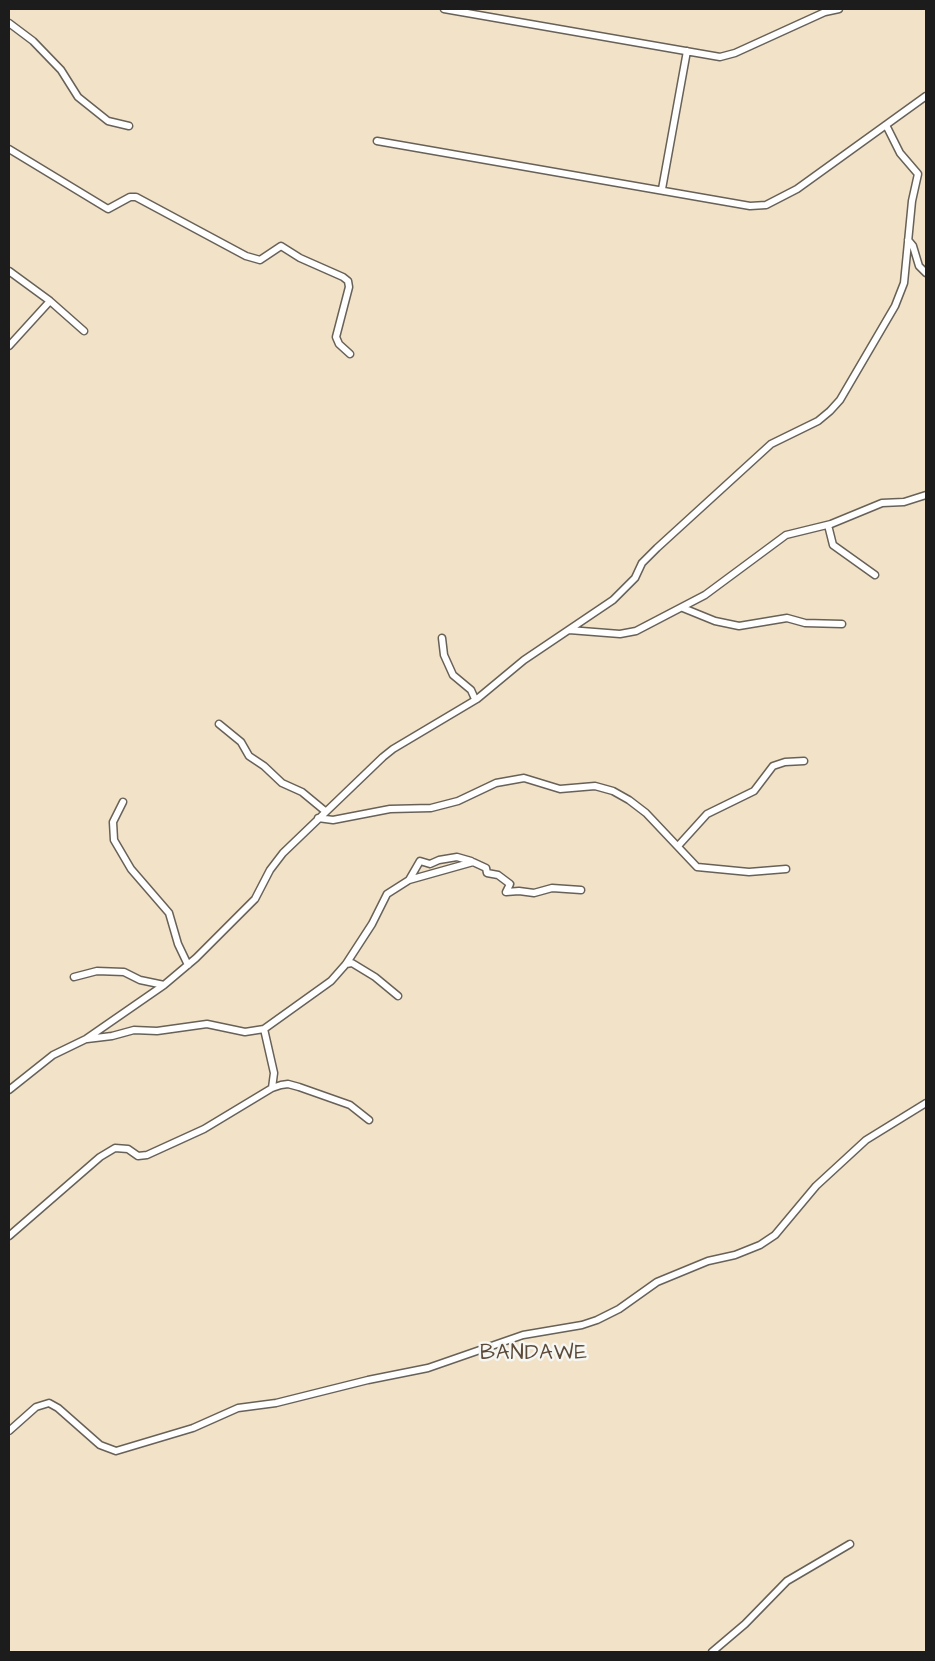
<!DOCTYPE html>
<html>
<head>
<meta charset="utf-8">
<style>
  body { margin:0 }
  #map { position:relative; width:935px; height:1661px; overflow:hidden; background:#f2e2c8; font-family:"Architects Daughter",sans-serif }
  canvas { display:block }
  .frame { position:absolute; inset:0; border:10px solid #1c1c1c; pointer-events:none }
</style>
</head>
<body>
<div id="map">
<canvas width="935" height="1661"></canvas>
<div class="frame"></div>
</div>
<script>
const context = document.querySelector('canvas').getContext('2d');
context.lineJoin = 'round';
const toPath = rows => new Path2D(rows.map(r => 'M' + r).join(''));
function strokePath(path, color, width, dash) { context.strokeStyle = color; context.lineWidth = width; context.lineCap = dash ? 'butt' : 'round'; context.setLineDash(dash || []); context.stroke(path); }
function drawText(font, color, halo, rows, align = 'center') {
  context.font = font + ' "Architects Daughter",sans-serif'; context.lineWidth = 5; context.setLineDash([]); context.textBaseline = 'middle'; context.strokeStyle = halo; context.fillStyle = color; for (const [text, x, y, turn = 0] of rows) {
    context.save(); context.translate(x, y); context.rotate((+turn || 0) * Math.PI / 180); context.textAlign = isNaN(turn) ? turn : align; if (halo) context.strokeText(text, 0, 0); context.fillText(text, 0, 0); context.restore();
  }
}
const minor = toPath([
  [444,9,720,57,735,53,825,12,839,9],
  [9,23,33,41,61,70,78,97,108,121,129,126],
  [377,141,750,206,766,205,797,189,926,96],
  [9,149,108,209,130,197,136,197,246,256,260,260,281,246,300,258,343,277,348,281,349,287,336,337,339,344,350,354],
  [662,189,687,51],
  [908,240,913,246,919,266,926,273],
  [9,271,50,301,84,331],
  [9,346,50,301],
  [828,525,833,545,875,575],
  [683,608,715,621,739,626,787,618,805,623,842,624],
  [569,630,620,634,636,631,705,595,786,535,831,524,882,503,904,502,926,495],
  [442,638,444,655,453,675,471,690,475,699],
  [219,724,241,742,249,756,264,766,282,783,302,792,325,811],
  [123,802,113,822,114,840,131,869,169,913,178,944,188,965],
  [318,818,333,820,390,809,431,808,458,801,496,783,524,778,560,789,595,786,613,791,629,800,646,813,697,867,749,872,786,869],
  [678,846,707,814,754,791,773,766,785,762,804,761],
  [409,880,420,861,430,864,439,860,457,857,471,861],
  [346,964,352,963,375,977,398,996],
  [74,977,97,971,124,972,140,980,164,985],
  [264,1029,274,1073,272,1088],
  [87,1039,112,1036,134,1030,157,1031,207,1024,245,1032,264,1029,331,981,346,964,372,924,387,894,409,880,473,862,486,868,487,873,498,875,510,884,506,892,519,891,534,893,552,888,581,890],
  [9,1090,53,1055,86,1039,164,985,196,958,255,899,270,870,283,853,383,757,393,749,477,699,524,660,613,600,635,578,642,563,657,548,771,444,818,421,830,411,840,400,895,306,904,283,912,201,918,174,900,153,886,125],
  [9,1236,100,1157,115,1148,128,1149,138,1156,147,1155,204,1129,272,1088,281,1085,288,1084,299,1087,350,1105,369,1120],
  [9,1431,36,1407,49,1403,58,1408,100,1445,116,1451,193,1428,238,1408,276,1403,368,1380,428,1368,523,1335,582,1325,597,1320,619,1309,657,1282,708,1261,735,1255,760,1245,775,1235,816,1186,866,1140,926,1103],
  [712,1652,745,1624,787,1581,850,1544]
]);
const quarterNames = [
  ["BANDAWE",534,1355]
];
strokePath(minor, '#676158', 9);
strokePath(minor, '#fff', 6);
context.letterSpacing = '1px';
drawText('21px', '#5c4a39', '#f6f6f2', quarterNames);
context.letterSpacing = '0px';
</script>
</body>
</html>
